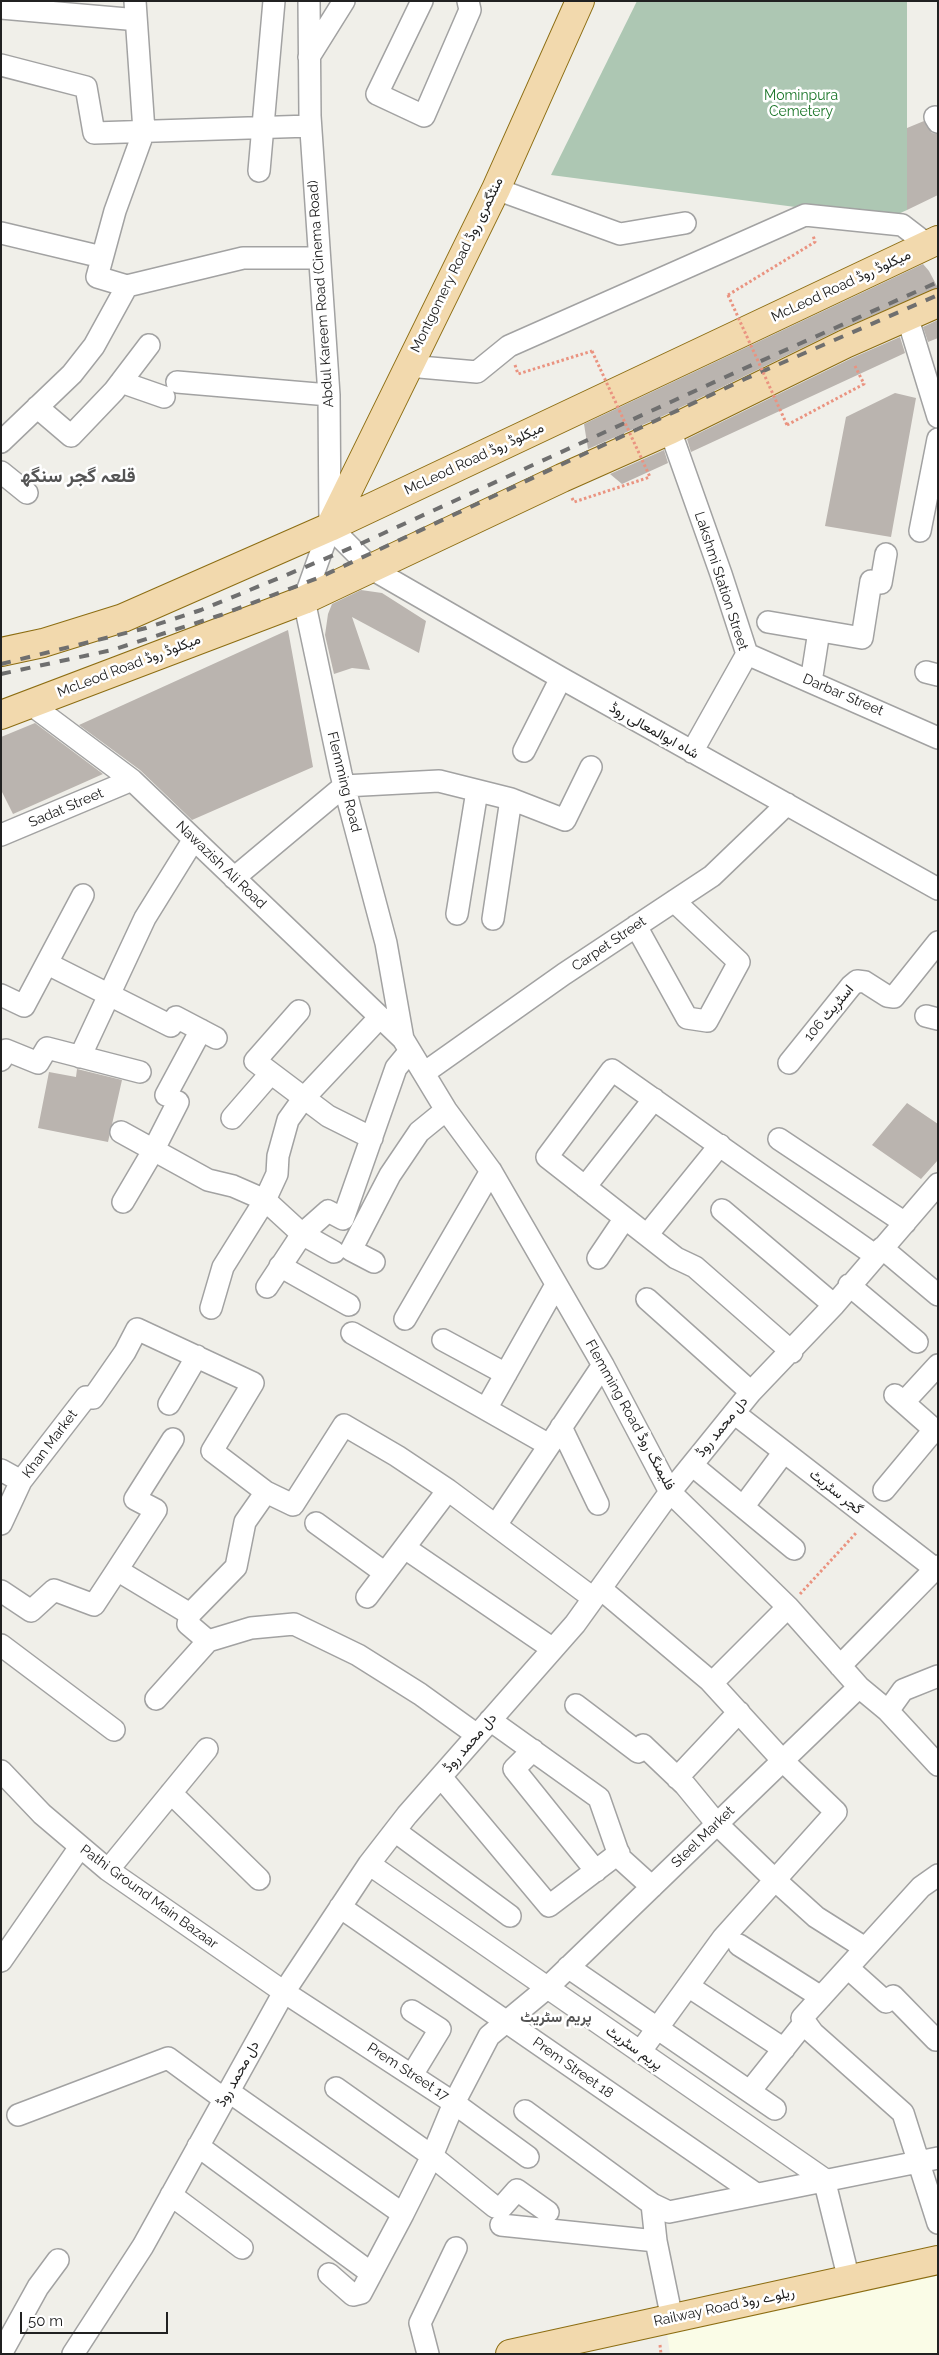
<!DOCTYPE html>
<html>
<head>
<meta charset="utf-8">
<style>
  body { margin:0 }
  #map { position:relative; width:939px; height:2355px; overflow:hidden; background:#f0efe9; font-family:Raleway,sans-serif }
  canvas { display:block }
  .frame { position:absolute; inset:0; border:2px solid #212121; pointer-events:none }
  .scale { position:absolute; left:20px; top:2312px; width:148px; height:22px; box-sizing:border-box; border:2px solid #212121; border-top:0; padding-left:6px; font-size:15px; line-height:18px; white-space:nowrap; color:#212121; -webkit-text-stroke:4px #fff; paint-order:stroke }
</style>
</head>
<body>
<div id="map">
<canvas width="939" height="2355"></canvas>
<div class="frame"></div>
<div class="scale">50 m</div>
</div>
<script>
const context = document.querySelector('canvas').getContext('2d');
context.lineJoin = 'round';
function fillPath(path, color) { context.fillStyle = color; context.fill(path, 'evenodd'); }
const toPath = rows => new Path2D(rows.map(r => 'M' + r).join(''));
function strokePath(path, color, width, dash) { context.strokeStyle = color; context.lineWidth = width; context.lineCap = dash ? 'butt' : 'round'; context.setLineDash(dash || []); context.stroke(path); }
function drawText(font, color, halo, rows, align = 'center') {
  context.font = font + ' Raleway,Vazirmatn,sans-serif'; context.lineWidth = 5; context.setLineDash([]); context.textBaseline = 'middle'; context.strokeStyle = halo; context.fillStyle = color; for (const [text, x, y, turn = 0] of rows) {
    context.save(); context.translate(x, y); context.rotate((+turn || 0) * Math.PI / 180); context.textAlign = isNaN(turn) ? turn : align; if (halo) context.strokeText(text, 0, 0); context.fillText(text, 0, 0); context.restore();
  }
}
const education = toPath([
  [938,2262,938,2354,670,2354,666,2326]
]);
const cemetery = toPath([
  [637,1,907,1,907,210,887,219,551,175]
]);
const building = toPath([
  [924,121,932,133,938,134,938,195,907,210,907,128],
  [923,264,929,271,938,288,839,330,663,416,588,449,584,424],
  [938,320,938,338,928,342,923,327],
  [900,337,905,353,691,452,687,439,852,358],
  [895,393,916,398,891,537,825,526,846,417],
  [664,450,668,463,622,484,610,474],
  [361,590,382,593,426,621,419,653,352,617,370,670,352,668,334,674,325,635,328,614,332,604],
  [288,630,313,767,192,820,140,770,79,725],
  [35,723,103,774,13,814,1,790,1,737],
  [77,1069,122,1080,108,1142,38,1128,49,1072,76,1077],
  [907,1103,938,1124,938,1160,921,1179,872,1145]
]);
const path = toPath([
  [728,295,815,242,813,235],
  [515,365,518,374,592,351],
  [787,425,864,384,854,364],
  [572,498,574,502,650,477],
  [800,1594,857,1532],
  [660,2345,661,2354]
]);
const minor = toPath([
  [309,1,310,116,329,395,330,527,372,569,561,678,938,889],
  [422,1,377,94,424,116,470,10,468,1],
  [1,8,127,19],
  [309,57,344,1],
  [1,65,86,87,94,133,310,126],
  [935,117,938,122],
  [259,171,274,1],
  [496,189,620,234,685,223],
  [1,233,102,257],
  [127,286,97,277,115,211,144,131,135,1],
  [127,286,243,258,319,258],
  [907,316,938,417],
  [408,366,477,372,509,346,805,215,902,225,928,245],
  [121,382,164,397],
  [177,382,329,395],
  [37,407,71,436,114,391,149,345],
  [670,430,721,574,747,654,692,752],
  [1,442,72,374,94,346,127,286],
  [1,472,27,493],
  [330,527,304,600,341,774,386,943,403,1039],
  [920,531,938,439],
  [768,622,862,638,871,581,881,583,886,554],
  [747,654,938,738],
  [926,672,938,675],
  [811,682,819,631],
  [29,703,132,780,403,1039,446,1110,491,1171,603,1365,670,1492,788,1607,859,1687,888,1711,938,1765],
  [524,751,561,678],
  [1,835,132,780],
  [234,878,344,786,439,781,511,799,565,820,591,767],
  [457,914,477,791],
  [493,919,511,799],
  [636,926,687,1018,707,1021,739,962,674,901],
  [48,964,171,1026,176,1017,216,1038],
  [1,995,24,1006,83,895],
  [299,1011,255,1061,328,1116,372,1138],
  [926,1016,938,1019],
  [80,1057,145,918,194,839],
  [1,1060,6,1050,38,1063,47,1048,140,1072],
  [789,1063,851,986,857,981,865,982,887,996,894,997,938,942],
  [424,1073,564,974,712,876,787,804],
  [166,1095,201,1030],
  [232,1118,271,1073],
  [121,1132,208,1180,233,1186,265,1200,302,1234,334,1252],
  [779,1139,905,1223],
  [585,1187,654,1099],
  [123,1202,153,1151,178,1102],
  [722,1210,834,1305],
  [647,1235,720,1145],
  [882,1248,938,1295],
  [598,1258,625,1218],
  [374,1262,351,1250,390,1175,419,1132,446,1110],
  [280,1266,349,1305],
  [849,1285,917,1342],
  [267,1287,302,1234,328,1211,343,1219,396,1068,410,1051],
  [647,1299,751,1392],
  [211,1308,223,1267,265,1200,277,1174,278,1156,288,1120,303,1099,380,1017],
  [405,1319,491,1171],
  [352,1333,549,1445],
  [443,1340,506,1374],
  [792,1352,695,1267,676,1258,547,1157,612,1070,876,1256],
  [895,1395,938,1433],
  [904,1402,938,1365],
  [169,1404,197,1356],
  [486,1409,556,1285],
  [734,1413,938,1571],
  [561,1427,598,1504],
  [692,1465,794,1549],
  [1,1470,21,1481],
  [884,1490,934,1430],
  [743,1507,784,1452],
  [316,1523,385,1573],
  [1,1524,21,1481,86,1397,93,1398,125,1352,137,1329,253,1383,212,1451,266,1492],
  [496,1525,603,1365],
  [405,1548,553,1649],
  [117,1570,156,1510,135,1499,173,1439],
  [601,1589,709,1680,783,1761,836,1812,723,1938,640,2052],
  [1,1591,31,1611,54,1590,94,1605,117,1570,190,1614],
  [367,1597,448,1490],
  [1,1645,114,1730],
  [840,1666,938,1566],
  [712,1683,788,1607],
  [156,1699,208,1641],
  [576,1705,638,1752,643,1745,685,1785,717,1824,775,1880,816,1917,865,1948],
  [888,1711,903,1690,938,1676],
  [490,1720,599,1798,620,1858,652,1887],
  [477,1735,420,1694,358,1655,294,1624,251,1628,208,1641,188,1624,190,1614,236,1567,245,1522,266,1492,293,1505,344,1425,397,1456,448,1490,593,1598],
  [533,1750,514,1769,596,1871],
  [1,1771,42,1814,108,1870,284,1992,454,2103,528,2157],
  [441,1777,549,1906,619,1853],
  [677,1778,739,1712],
  [171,1793,259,1879],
  [395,1831,510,1916],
  [369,1864,824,2179,849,2280],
  [108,1870,207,1749],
  [938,1875,921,1887,802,2018,813,2033,903,2113,938,2223],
  [340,1907,756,2194],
  [739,1945,821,1997],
  [1,1961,80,1847],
  [568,1967,775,2109],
  [848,1968,886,2002,893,1996,936,2040],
  [688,1986,784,2049],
  [412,2011,440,2029,412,2075],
  [336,2088,432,2156,495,2207,502,2207,517,2190,548,2212],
  [228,2091,403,2214,432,2156,454,2103,489,2036,547,1988,859,1687],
  [750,2091,805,2022],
  [525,2111,652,2204,669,2212,938,2158],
  [18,2115,168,2058,224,2099],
  [198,2146,371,2273],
  [171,2195,242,2248],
  [652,2204,656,2241,672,2319],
  [501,2225,656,2241],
  [329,2274,353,2295,361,2293,403,2214],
  [1,2354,38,2287,58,2260],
  [73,2354,143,2246,284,1992,369,1864,407,1815,575,1624,670,1492,751,1392,834,1305,938,1184],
  [428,2354,420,2323,456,2248]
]);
const major = toPath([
  [330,527,496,189,580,1],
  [1,652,43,643,123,618,330,527,938,240],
  [1,715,304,600,562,478,670,430,845,344,938,303],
  [510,2354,938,2260]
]);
const rail = toPath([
  [1,664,146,628,201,610,284,576,360,544,743,369,938,282],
  [1,674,112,650,221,615,318,578,745,379,938,295]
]);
const pathBridge = toPath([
  [728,295,787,425],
  [592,351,650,477]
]);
const parkNames = [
  ["Mominpura",801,96],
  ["Cemetery",801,112]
];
const streetNames = [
  ["Montgomery Road منٹگمری روڈ",457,265,-64],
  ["McLeod Road میکلوڈ روڈ",841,286,-25],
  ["Abdul Kareem Road (Cinema Road)",321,294,-94],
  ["McLeod Road میکلوڈ روڈ",474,459,-25],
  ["Lakshmi Station Street",721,581,72],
  ["McLeod Road میکلوڈ روڈ",129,666,-21],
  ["Darbar Street",843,695,23],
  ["شاہ ابوالمعالی روڈ",654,731,29],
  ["Flemming Road",344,782,76],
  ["Sadat Street",66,808,-23],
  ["Nawazish Ali Road",221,865,44],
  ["Carpet Street",609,944,-34],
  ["اسٹریٹ 106",829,1013,-50],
  ["Flemming Road فلیمنگ روڈ",630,1415,61],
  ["دل محمد روڈ",722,1427,-51],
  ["Khan Market",50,1444,-53],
  ["گجر سٹریٹ",836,1492,38],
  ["دل محمد روڈ",470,1743,-49],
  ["Steel Market",703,1837,-44],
  ["Pathi Ground Main Bazaar",149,1897,36],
  ["پریم سٹریٹ",634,2048,35],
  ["Prem Street 18",573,2068,35],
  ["Prem Street 17",408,2072,33],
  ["دل محمد روڈ",238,2074,-61],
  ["Railway Road ریلوے روڈ",724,2307,-12]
];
const neighbourhoodNames = [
  ["پریم سٹریٹ",556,2017]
];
const districtNames = [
  ["قلعہ گجر سنگھ",78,476]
];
fillPath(education, '#fafce7');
fillPath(cemetery, '#adc7b3');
fillPath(building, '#bab4af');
strokePath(minor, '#a2a2a2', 24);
strokePath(major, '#8c6d12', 30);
strokePath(path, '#ea9380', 3, [2.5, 2.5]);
strokePath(minor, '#fff', 21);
strokePath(major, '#f2d9ad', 28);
strokePath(rail, '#6f6f6f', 4, [10, 10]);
strokePath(pathBridge, '#ea9380', 3, [2.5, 2.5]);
drawText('14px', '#1a7528', '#fff', parkNames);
drawText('14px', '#212121', '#fff', streetNames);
drawText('bold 15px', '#545454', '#fff', neighbourhoodNames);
drawText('bold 19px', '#545454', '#fff', districtNames);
</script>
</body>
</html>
